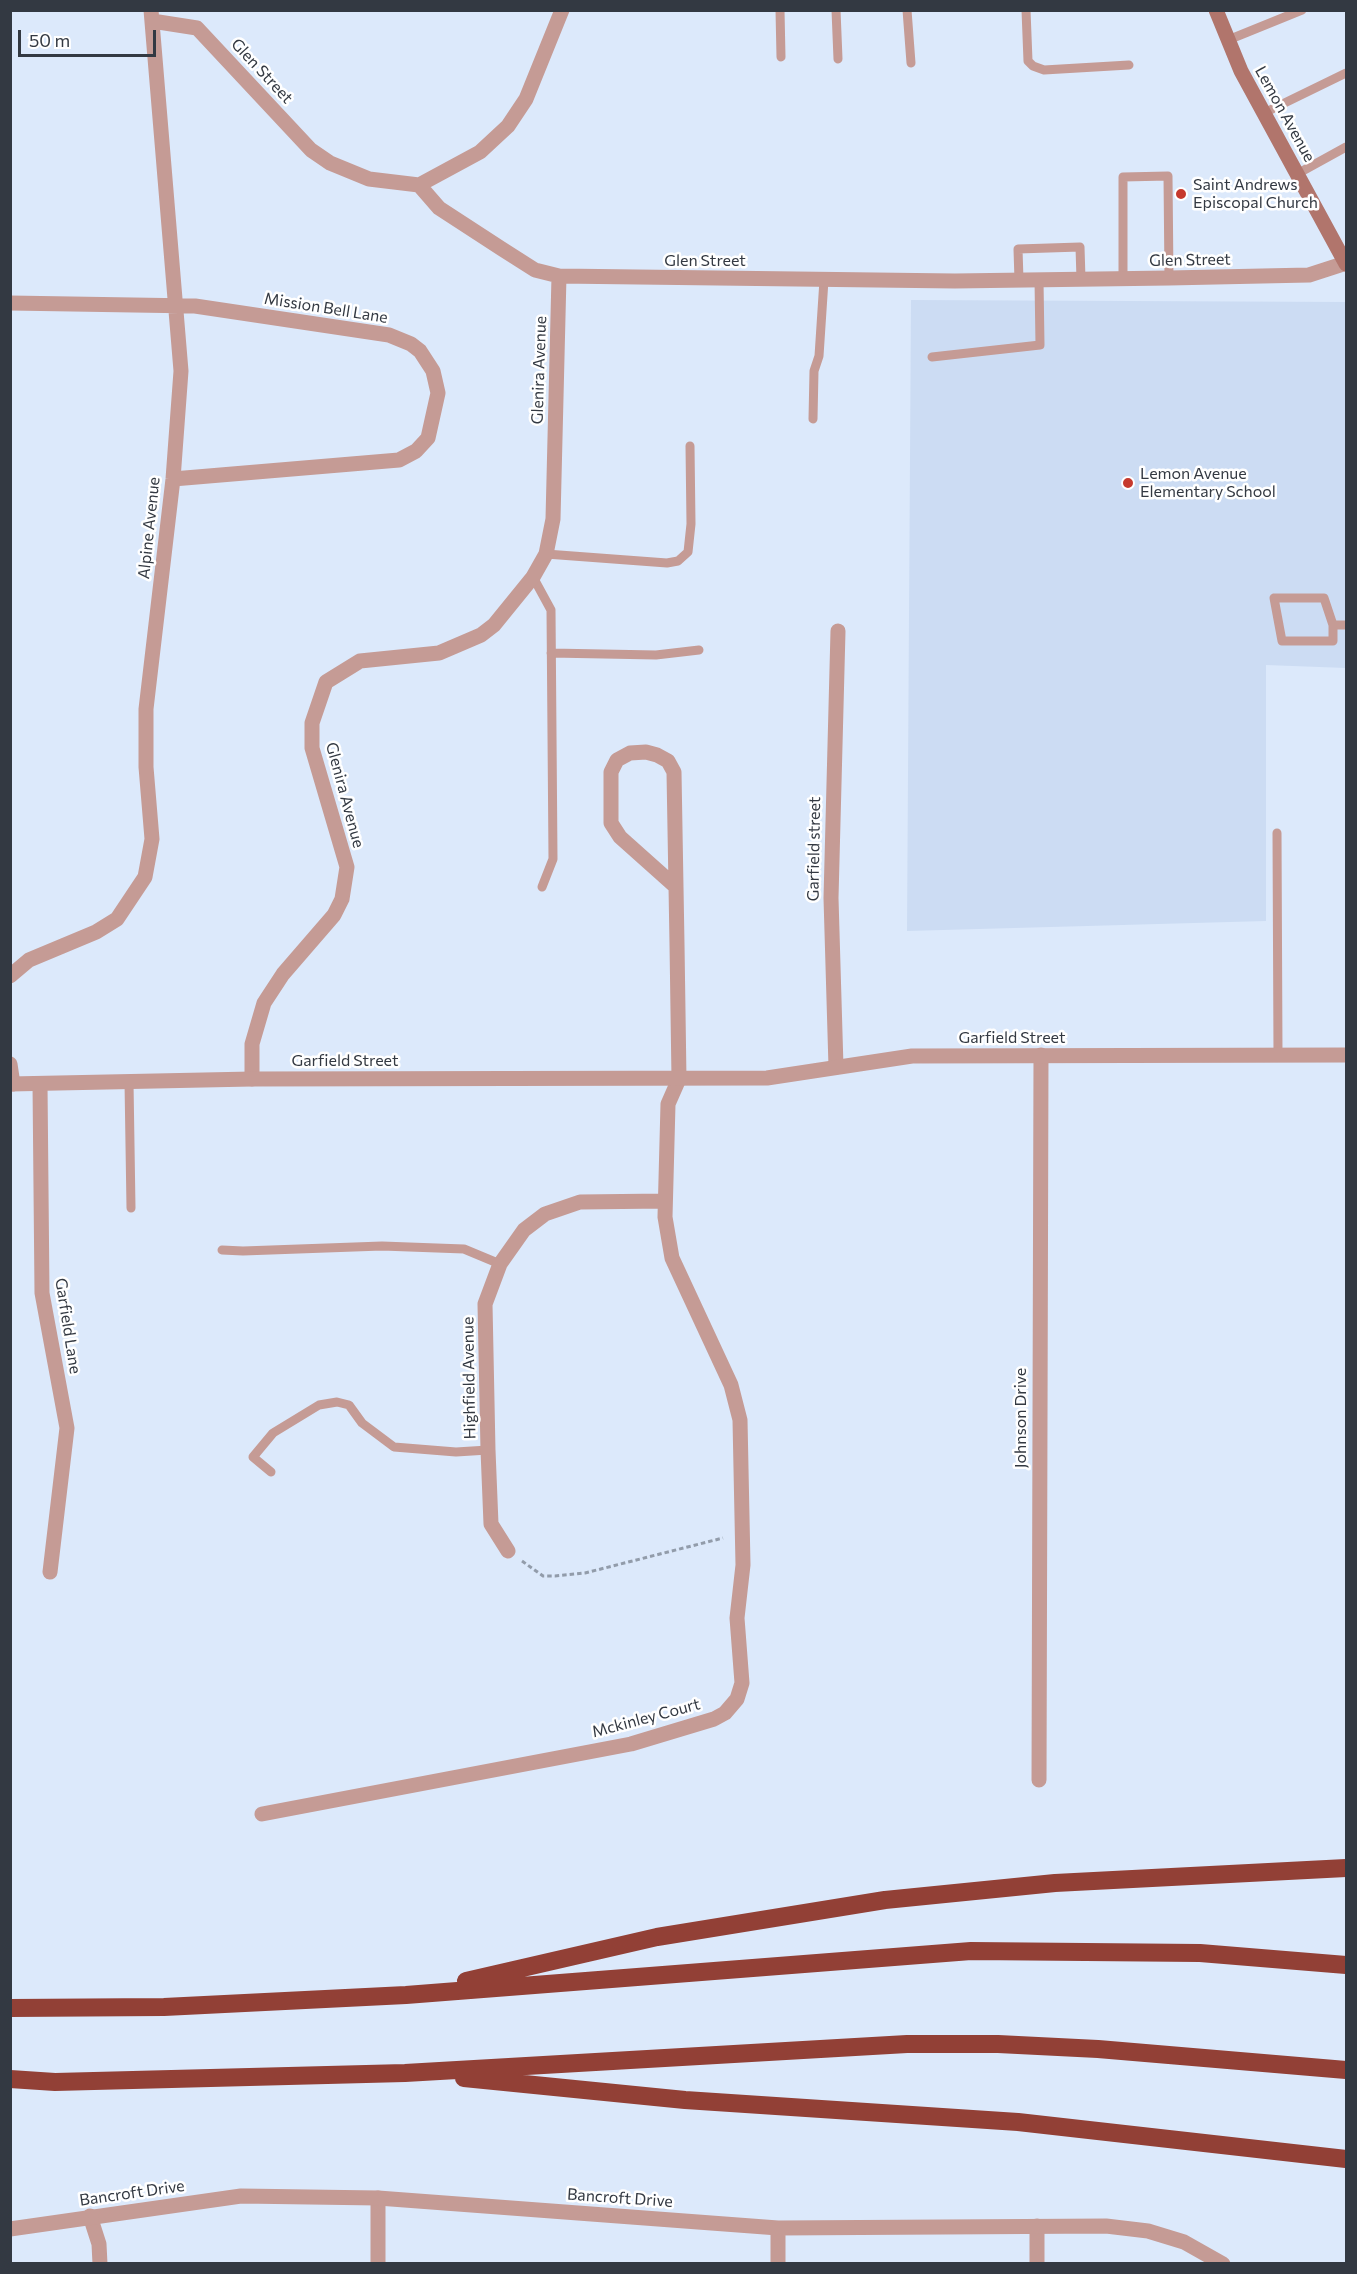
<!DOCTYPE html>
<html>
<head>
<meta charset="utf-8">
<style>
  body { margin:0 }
  #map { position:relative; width:1357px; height:2274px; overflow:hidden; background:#dce9fb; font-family:Commissioner,sans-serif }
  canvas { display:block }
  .frame { position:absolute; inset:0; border:12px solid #333942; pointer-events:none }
  .scale { position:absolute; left:18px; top:30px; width:138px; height:27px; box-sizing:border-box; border:3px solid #333942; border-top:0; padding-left:8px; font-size:18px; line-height:21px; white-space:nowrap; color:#333942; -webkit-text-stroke:4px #fff; paint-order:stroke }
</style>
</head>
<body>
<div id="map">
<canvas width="1357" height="2274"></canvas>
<div class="frame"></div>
<div class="scale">50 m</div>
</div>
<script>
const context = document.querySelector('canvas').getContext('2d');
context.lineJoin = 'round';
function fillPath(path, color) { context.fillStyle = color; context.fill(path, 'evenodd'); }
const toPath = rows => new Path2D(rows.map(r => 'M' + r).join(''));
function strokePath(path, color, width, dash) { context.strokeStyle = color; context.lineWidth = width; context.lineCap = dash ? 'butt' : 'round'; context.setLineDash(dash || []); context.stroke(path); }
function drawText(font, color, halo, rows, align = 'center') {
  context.font = font + ' Commissioner,sans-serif'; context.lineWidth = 5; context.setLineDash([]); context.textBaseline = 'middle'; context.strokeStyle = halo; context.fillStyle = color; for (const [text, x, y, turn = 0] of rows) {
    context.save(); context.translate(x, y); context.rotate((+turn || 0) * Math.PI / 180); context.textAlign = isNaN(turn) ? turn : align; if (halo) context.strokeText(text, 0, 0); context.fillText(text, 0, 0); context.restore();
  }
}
const built = toPath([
  [911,300,1346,302,1346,668,1266,665,1266,921,907,931]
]);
const path = toPath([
  [522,1561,543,1576,555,1576,585,1573,723,1538]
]);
const service = toPath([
  [780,10,781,57],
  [836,10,838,59],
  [907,10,911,63],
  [1026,10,1028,61,1033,66,1044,70,1129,65],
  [1228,40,1302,10],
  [1264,113,1346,73],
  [1297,174,1346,147],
  [1123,279,1123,177,1168,176,1169,278],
  [1019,280,1018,249,1080,247,1081,279],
  [932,357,1040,345,1039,280],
  [813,419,814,371,819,356,824,280],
  [546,554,667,563,678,561,688,552,691,524,690,446],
  [533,577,551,610,553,859,542,887],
  [1274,598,1324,598,1333,625,1333,641,1282,641,1274,598],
  [1333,625,1346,625],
  [551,653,656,655,699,650],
  [1277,833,1278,1055],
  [129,1082,131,1208],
  [222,1250,243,1251,382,1246,464,1249,500,1264],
  [271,1472,253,1457,273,1433,319,1405,337,1402,349,1405,362,1423,394,1447,456,1452,488,1450]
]);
const minor = toPath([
  [152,21,197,28,311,150,330,163,369,179,419,185,439,208,502,249,535,270,559,276,955,281,1169,278,1309,275,1346,263],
  [419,185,480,152,508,126,526,99,562,10],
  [10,303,195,306,389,335,411,344,420,351,433,371,438,393,428,438,416,451,399,460,173,479],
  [10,976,29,960,96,932,117,919,145,877,152,839,146,767,146,709,173,479,181,371,151,10],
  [10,1064,13,1084],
  [836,1067,831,898,838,631],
  [252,1079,252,1044,264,1003,283,974,334,915,342,899,347,867,312,748,312,723,326,682,360,661,439,653,481,635,494,625,533,577,546,554,553,519,559,276],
  [40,1084,42,1293,67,1428,50,1572],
  [508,1551,491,1524,488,1450,485,1304,500,1264,524,1230,545,1214,580,1202,664,1201],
  [1039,1780,1041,1055],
  [262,1814,631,1744,714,1719,725,1713,737,1699,742,1683,737,1618,743,1565,740,1420,731,1385,672,1258,665,1217,668,1104,679,1079,677,944,676,887,674,772,668,761,657,755,646,752,630,753,617,760,611,772,611,823,620,837,676,887],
  [378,2198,378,2264],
  [90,2216,99,2244,100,2264],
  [1037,2226,1037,2264]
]);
const tertiary = toPath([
  [10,1084,252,1079,767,1078,912,1056,1346,1055],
  [778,2228,778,2264],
  [10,2229,241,2196,378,2198,778,2228,1106,2226,1148,2231,1184,2242,1223,2264]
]);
const secondary = toPath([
  [1216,10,1241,71,1346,264]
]);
const motorway = toPath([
  [466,1981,657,1937,885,1900,1055,1883,1346,1868],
  [10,2008,164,2007,406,1995,971,1951,1200,1953,1346,1965],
  [464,2078,685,2100,1018,2122,1346,2159],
  [10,2079,55,2082,405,2073,907,2044,998,2044,1098,2049,1346,2070]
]);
const markers = [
  [1181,194,6,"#c6392d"],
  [1128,483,6,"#c6392d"]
];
const streetNames = [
  ["Glen Street",262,71,47],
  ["Lemon Avenue",1285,114,61],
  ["Glen Street",1190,260,-1],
  ["Glen Street",705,261],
  ["Mission Bell Lane",326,308,9],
  ["Glenira Avenue",539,370,-88],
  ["Alpine Avenue",149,528,-84],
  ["Glenira Avenue",345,795,75],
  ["Garfield street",814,849,-89],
  ["Garfield Street",1012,1038],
  ["Garfield Street",345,1061],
  ["Garfield Lane",68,1326,81],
  ["Highfield Avenue",469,1378,-91],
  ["Johnson Drive",1021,1418,-90],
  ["Mckinley Court",646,1718,-15],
  ["Bancroft Drive",132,2193,-8],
  ["Bancroft Drive",620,2198,4]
];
const poiNames = [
  ["Saint Andrews",1193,185],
  ["Episcopal Church",1193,203],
  ["Lemon Avenue",1140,474],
  ["Elementary School",1140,492]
];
fillPath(built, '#ccdcf3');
strokePath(path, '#929caa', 3, [4.5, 3]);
strokePath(service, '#c59b95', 9);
strokePath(minor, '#c59b95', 15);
strokePath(tertiary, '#c59b95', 15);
strokePath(secondary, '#b1756c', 15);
strokePath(motorway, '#924036', 18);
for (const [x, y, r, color] of markers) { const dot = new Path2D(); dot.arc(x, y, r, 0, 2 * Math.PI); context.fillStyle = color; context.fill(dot); strokePath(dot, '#fff', 2); }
drawText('16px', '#333942', '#fff', streetNames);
drawText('16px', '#333942', '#fff', poiNames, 'left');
</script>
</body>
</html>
